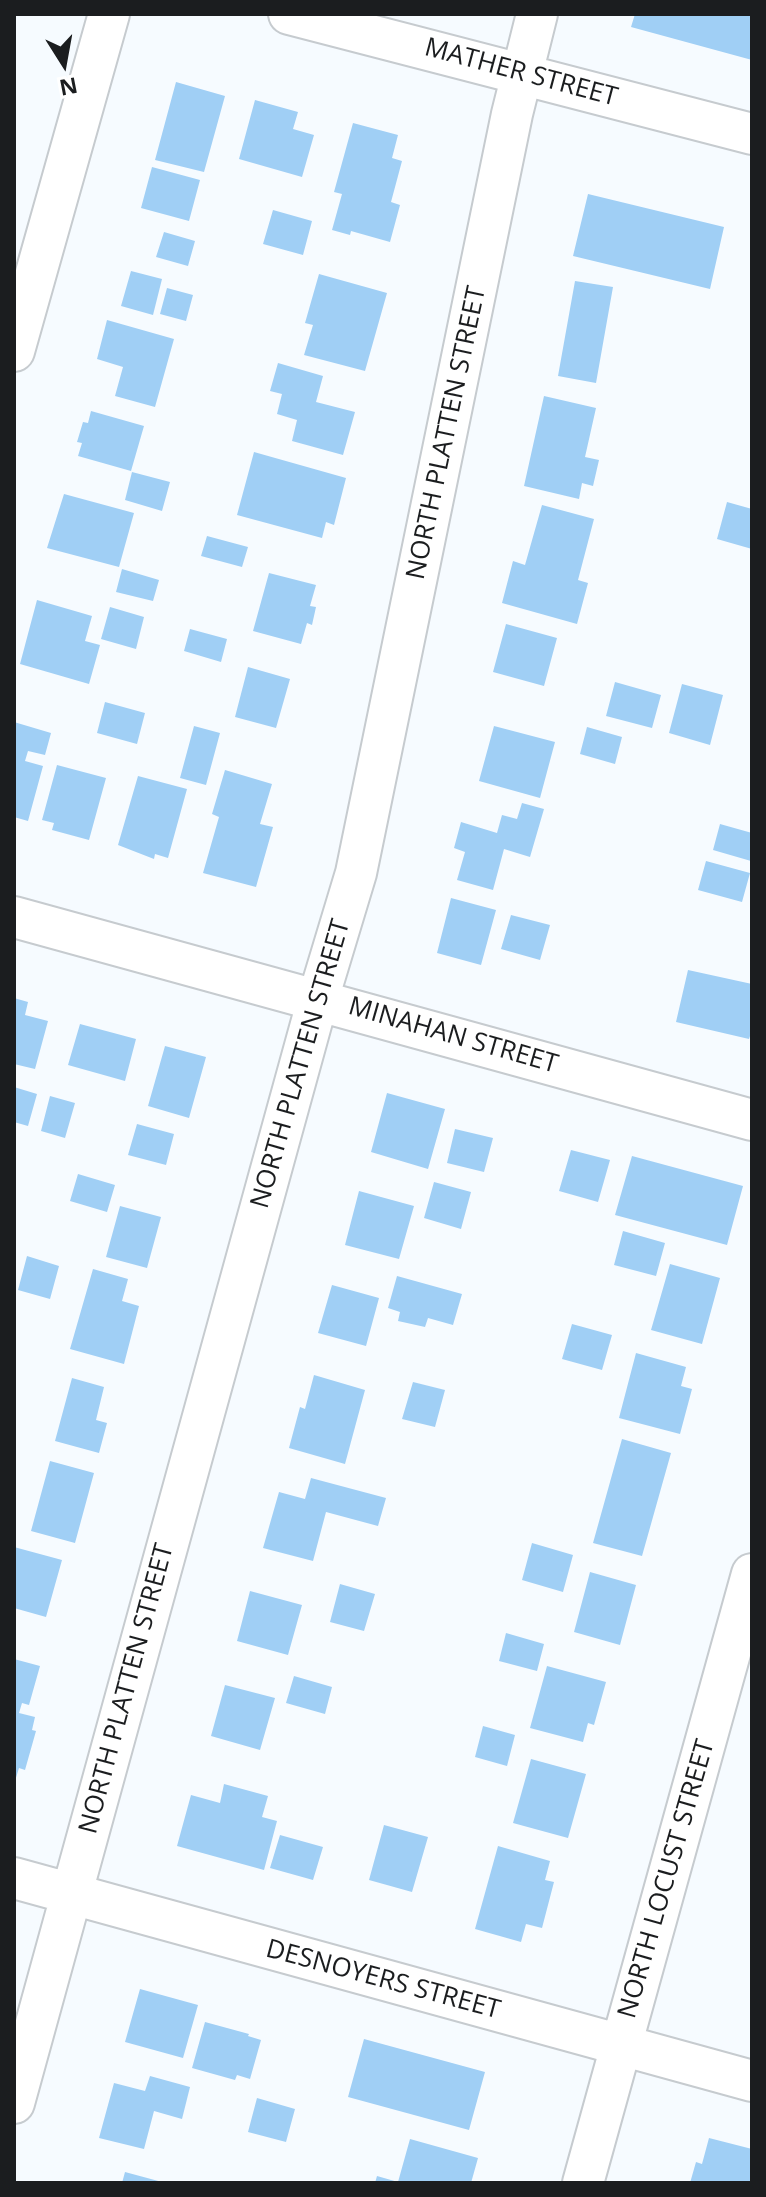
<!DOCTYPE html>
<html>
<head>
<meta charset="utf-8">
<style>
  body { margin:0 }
  #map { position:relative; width:766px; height:2197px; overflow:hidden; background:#f6fbff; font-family:"Open Sans",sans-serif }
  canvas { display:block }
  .frame { position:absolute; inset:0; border:16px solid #1b1d1f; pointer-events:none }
  .north { position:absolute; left:24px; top:24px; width:80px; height:80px; -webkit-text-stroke:6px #fff; paint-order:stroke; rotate:169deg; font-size:22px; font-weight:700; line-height:32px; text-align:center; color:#1b1d1f }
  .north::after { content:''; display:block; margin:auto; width:28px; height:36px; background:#1b1d1f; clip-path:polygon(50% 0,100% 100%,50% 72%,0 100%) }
</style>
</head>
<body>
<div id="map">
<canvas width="766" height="2197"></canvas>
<div class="frame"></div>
<div class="north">N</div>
</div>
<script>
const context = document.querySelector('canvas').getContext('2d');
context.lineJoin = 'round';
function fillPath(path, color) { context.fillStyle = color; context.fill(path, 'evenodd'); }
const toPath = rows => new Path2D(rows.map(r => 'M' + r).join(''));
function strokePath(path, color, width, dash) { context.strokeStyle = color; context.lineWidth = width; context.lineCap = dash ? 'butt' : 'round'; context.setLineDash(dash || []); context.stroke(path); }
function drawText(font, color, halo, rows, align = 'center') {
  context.font = font + ' "Open Sans",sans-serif'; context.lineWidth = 6; context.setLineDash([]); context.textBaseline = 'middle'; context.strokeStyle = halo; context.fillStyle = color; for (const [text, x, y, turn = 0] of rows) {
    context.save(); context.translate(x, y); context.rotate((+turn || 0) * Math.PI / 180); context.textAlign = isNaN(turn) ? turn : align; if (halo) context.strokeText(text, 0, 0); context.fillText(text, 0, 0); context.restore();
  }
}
const building = toPath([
  [635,14,752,14,752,60,631,27],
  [176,82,225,96,204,172,155,160],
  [255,100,298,112,293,129,314,135,302,177,239,159],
  [353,123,398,135,392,158,402,161,391,202,400,205,390,242,351,231,350,235,332,230,342,194,334,192],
  [152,167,200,180,189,221,141,208],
  [588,194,724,227,710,289,573,256],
  [273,210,312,221,303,255,263,244],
  [164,232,195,241,188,266,156,257],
  [131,271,162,279,153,315,121,306],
  [319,274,387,293,365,371,304,355,313,325,305,323],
  [575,281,613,287,596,383,558,376],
  [167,288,193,295,186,321,160,314],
  [107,320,174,339,155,407,115,396,123,367,97,359],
  [278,363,323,376,316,402,355,412,343,455,292,441,297,420,277,414,282,394,270,391],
  [544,396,596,408,585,457,599,460,593,486,582,483,579,499,524,486],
  [91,411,144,426,131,471,78,456,82,443,77,442,83,422,88,423],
  [254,452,346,478,334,525,326,522,322,538,237,515],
  [132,472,170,482,162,511,125,500],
  [64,494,134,513,119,567,47,548],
  [727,502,752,509,752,549,717,539],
  [542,505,594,519,578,580,588,583,577,624,502,603,513,561,525,565],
  [207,536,248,547,242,567,201,556],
  [122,569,159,580,153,601,116,592],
  [269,573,316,585,310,606,316,607,312,625,307,623,301,644,253,631],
  [37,600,92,616,85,641,100,645,89,684,20,664],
  [110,607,144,617,136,649,101,639],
  [506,624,557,638,544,686,493,672],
  [190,629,227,639,221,662,184,651],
  [248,667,290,679,276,728,235,717],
  [615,682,661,695,652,728,606,716],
  [682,684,723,695,710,745,669,733],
  [105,702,145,713,137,744,97,733],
  [14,722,51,733,45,755,28,751,25,761,43,766,28,821,14,817],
  [194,726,220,733,206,785,180,778],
  [494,726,555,742,540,798,479,781],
  [587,727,622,737,615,764,580,754],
  [57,765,106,778,89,840,52,830,54,823,42,820],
  [225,770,272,784,260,824,273,827,256,887,203,873,219,817,212,814],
  [138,776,187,789,168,858,155,854,154,859,118,845],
  [522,803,544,809,530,857,504,849,493,890,457,880,465,852,454,848,461,822,497,833,502,815,517,819],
  [720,824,752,833,751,861,713,850],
  [706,861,750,873,742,902,698,890],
  [451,898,496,910,481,965,437,953],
  [511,915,550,925,540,960,501,949],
  [688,970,752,984,752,1030,749,1039,676,1022],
  [14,998,28,1002,25,1015,48,1021,35,1069,14,1064],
  [80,1024,136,1039,125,1081,68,1065],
  [165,1046,206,1057,189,1118,148,1106],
  [14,1087,37,1094,28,1126,14,1122],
  [387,1093,445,1109,428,1169,371,1152],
  [50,1096,75,1103,65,1138,41,1131],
  [137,1124,174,1134,166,1165,128,1155],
  [455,1129,493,1138,484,1172,447,1163],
  [571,1150,610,1160,598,1202,559,1191],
  [632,1156,743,1186,727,1245,615,1215],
  [78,1174,115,1185,107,1212,70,1201],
  [434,1182,471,1192,461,1229,424,1218],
  [359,1191,414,1206,399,1259,345,1245],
  [120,1206,161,1217,147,1268,106,1257],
  [623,1231,665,1243,656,1276,614,1265],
  [27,1256,59,1266,50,1299,18,1290],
  [670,1264,720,1278,702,1344,651,1330],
  [93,1269,128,1279,122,1301,139,1306,124,1364,70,1349],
  [397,1276,462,1294,453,1325,428,1318,425,1327,398,1321,400,1312,388,1308],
  [332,1285,379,1298,366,1346,318,1333],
  [572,1324,612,1335,602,1370,562,1359],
  [636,1353,686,1367,681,1386,692,1389,680,1434,619,1418],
  [314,1375,365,1390,345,1464,289,1448,300,1407,305,1409],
  [72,1378,104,1387,96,1420,107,1423,99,1453,55,1441],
  [413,1382,445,1390,435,1427,402,1419],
  [622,1439,671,1453,642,1556,593,1543],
  [50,1461,94,1473,75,1543,31,1531],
  [311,1478,386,1498,378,1526,326,1512,313,1561,263,1548,279,1492,305,1499],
  [532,1543,573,1555,563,1592,522,1580],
  [14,1547,62,1560,46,1617,14,1608],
  [590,1572,636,1585,620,1645,574,1632],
  [340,1584,375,1594,364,1631,330,1622],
  [250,1591,302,1605,288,1655,237,1641],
  [506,1633,544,1644,537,1671,499,1661],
  [14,1659,40,1666,29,1705,22,1703,19,1713,35,1717,32,1730,36,1731,25,1770,19,1768,15,1781],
  [547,1666,606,1682,594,1725,588,1723,583,1742,530,1728],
  [294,1676,332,1687,325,1714,286,1703],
  [225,1685,275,1698,260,1750,211,1736],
  [483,1726,515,1735,507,1766,475,1757],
  [531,1759,586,1774,568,1838,513,1823],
  [224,1784,268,1796,262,1817,277,1821,264,1870,177,1846,191,1795,220,1803],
  [384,1825,428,1837,412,1892,369,1880],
  [280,1835,323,1847,313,1880,270,1868],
  [498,1846,550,1861,545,1880,554,1882,542,1928,526,1924,521,1942,475,1929],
  [140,1989,198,2005,183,2058,125,2042],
  [205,2022,249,2034,248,2036,261,2040,250,2079,237,2075,235,2080,192,2068],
  [364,2039,485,2072,469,2130,348,2097],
  [150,2076,190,2087,182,2119,154,2111,144,2149,99,2138,114,2083,145,2091],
  [257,2098,295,2109,286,2142,248,2132],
  [709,2138,752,2149,752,2183,690,2183,696,2162,702,2164],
  [410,2139,478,2158,471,2183,375,2183,377,2176,398,2182],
  [125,2172,162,2182,162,2183,122,2183]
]);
const street = toPath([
  [289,14,752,134],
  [14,351,109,14],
  [14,917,752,1120],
  [14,1878,752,2081],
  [14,2103,318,999,356,873,512,114,537,14],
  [583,2183,752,1574]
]);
const streetNames = [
  ["MATHER STREET",521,73,15],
  ["NORTH PLATTEN STREET",447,433,-78],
  ["MINAHAN STREET",453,1036,16],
  ["NORTH PLATTEN STREET",301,1064,-74],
  ["NORTH PLATTEN STREET",127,1689,-75],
  ["NORTH LOCUST STREET",667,1879,-74],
  ["DESNOYERS STREET",383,1980,15]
];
fillPath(building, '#a0cff5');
strokePath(street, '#c6cbcf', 44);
strokePath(street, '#fff', 40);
drawText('26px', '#1b1d1f', '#fff', streetNames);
</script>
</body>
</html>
